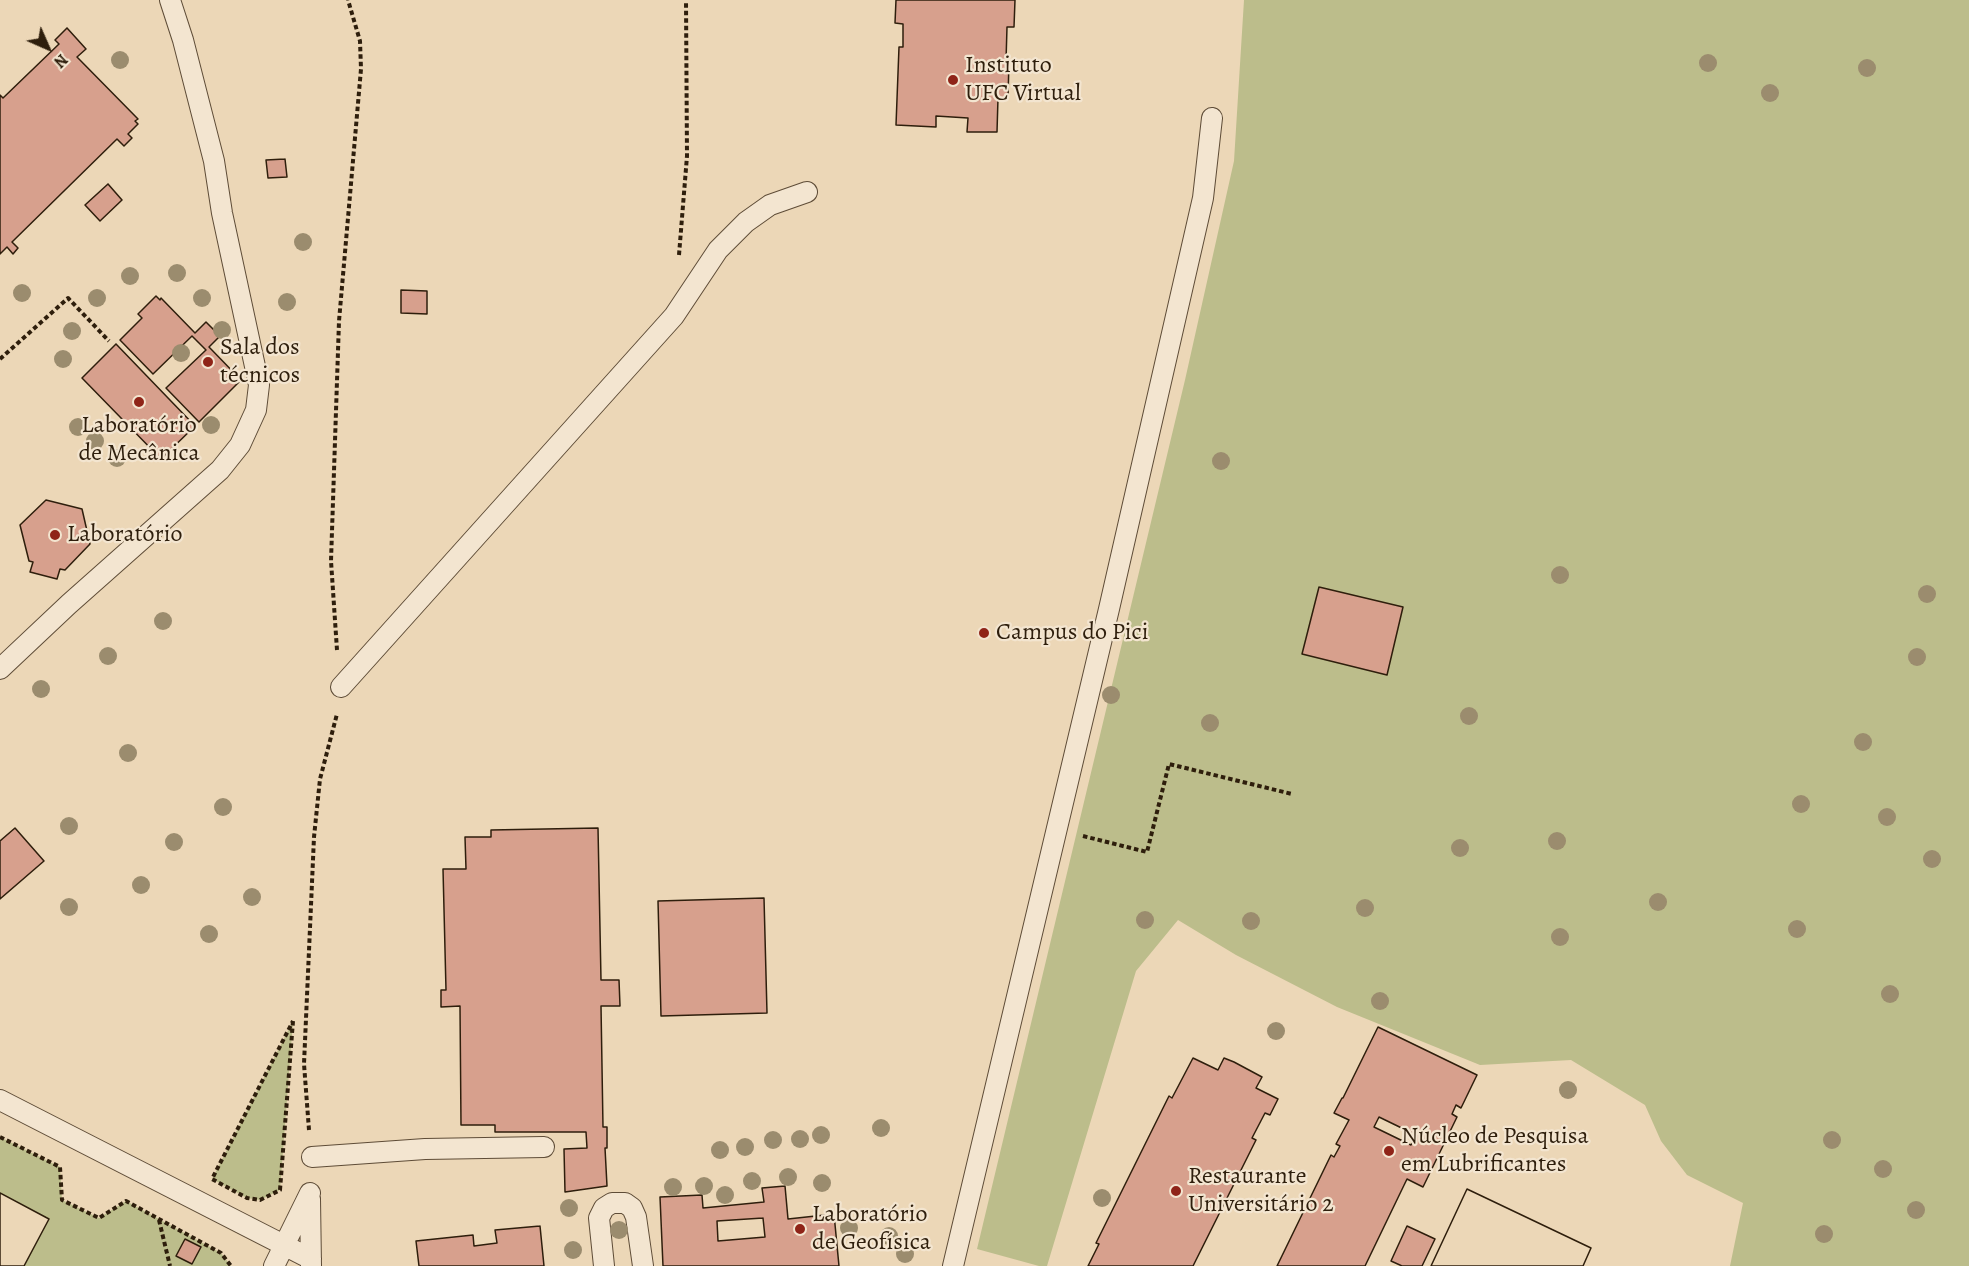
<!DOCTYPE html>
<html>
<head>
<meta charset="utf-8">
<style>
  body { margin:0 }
  #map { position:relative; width:1969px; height:1266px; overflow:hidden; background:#ecd7b7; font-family:Alegreya,serif }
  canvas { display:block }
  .north { position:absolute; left:18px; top:18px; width:60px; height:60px; -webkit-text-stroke:4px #f3e5d0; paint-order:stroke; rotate:135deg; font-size:16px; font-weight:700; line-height:24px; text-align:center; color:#2e1e0c }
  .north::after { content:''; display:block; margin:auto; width:21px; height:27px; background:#2e1e0c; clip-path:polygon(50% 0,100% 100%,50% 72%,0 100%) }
</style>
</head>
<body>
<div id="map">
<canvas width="1969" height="1266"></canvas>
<div class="north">N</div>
</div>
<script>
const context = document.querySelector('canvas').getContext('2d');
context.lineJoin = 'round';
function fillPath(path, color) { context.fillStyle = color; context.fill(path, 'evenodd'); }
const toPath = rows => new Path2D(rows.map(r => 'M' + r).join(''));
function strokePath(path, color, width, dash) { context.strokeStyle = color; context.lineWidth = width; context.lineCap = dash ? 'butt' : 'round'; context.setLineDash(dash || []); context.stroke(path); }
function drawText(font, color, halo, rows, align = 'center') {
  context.font = font + ' Alegreya,serif'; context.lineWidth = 4.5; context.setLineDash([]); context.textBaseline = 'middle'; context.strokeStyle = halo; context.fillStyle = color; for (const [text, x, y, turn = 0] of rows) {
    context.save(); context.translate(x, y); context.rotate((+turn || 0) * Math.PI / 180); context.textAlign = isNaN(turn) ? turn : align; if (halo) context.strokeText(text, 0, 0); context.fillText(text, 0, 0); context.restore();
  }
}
const green = toPath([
  [1244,0,1969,0,1969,1266,1730,1266,1743,1203,1687,1175,1661,1141,1645,1105,1571,1060,1480,1065,1337,1007,1236,955,1178,920,1136,971,1047,1266,1039,1266,977,1249,1185,380,1234,161],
  [293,1021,280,1190,260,1200,247,1198,212,1179],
  [0,1137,60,1167,62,1200,99,1218,126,1201,221,1253,231,1266,24,1266,49,1219,0,1193]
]);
const building = toPath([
  [896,0,1015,0,1014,27,1007,27,1006,61,1009,61,1008,98,998,98,997,132,967,132,968,118,936,116,936,127,896,125,899,47,903,47,903,24,895,23,896,0],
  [67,28,86,49,77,57,138,119,135,121,138,124,128,134,132,138,124,146,117,139,12,242,18,248,13,254,7,247,0,254,0,95,3,98,59,44,55,40,67,28],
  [285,159,287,177,268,178,266,160,285,159],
  [108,184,122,200,100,221,85,205,108,184],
  [401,290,427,291,427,314,401,313,401,290],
  [156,296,160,300,161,298,195,333,206,322,220,336,209,347,241,380,199,422,166,388,206,350,192,336,153,374,120,340,142,318,138,314,156,296],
  [116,344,195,426,161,459,82,378,116,344],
  [46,500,82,509,90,544,65,570,60,569,57,579,30,572,33,562,29,561,20,525,46,500],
  [1319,587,1403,607,1387,675,1302,654,1319,587],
  [15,828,44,861,0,899,0,841,15,828],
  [598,828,601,980,619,980,620,1006,601,1006,603,1127,607,1127,607,1148,605,1148,607,1186,565,1192,564,1149,587,1148,586,1132,495,1132,495,1125,461,1125,460,1006,441,1007,441,990,446,990,443,869,466,869,465,837,491,837,491,830,598,828],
  [764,898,767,1013,661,1016,658,901,764,898],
  [1378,1027,1477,1075,1461,1108,1456,1105,1452,1114,1457,1117,1423,1187,1407,1179,1365,1266,1277,1266,1331,1155,1334,1157,1340,1146,1336,1144,1349,1120,1334,1113,1342,1098,1343,1098,1378,1027],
  [1379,1117,1416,1135,1411,1145,1374,1127,1379,1117],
  [1193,1058,1218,1070,1224,1058,1234,1062,1262,1077,1256,1088,1278,1099,1270,1115,1265,1113,1252,1138,1256,1140,1193,1266,1088,1266,1099,1244,1096,1243,1169,1096,1172,1098,1193,1058],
  [785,1186,788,1219,834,1214,839,1266,663,1266,660,1197,702,1195,703,1208,764,1202,762,1188,785,1186],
  [763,1218,765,1237,718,1241,717,1221,763,1218],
  [1467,1189,1591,1248,1583,1266,1431,1266,1467,1189],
  [1467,1189,1591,1248,1583,1266,1431,1266,1467,1189],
  [0,1193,49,1219,24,1266,0,1266,0,1193],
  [0,1193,49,1219,24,1266,0,1266,0,1193],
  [540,1226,544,1266,419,1266,416,1241,473,1235,474,1246,497,1243,495,1230,540,1226],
  [1407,1226,1435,1239,1422,1266,1402,1266,1391,1261,1407,1226],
  [185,1239,201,1247,192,1264,176,1256,185,1239]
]);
const path = toPath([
  [679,255,687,156,686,1],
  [0,359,68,298,109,341],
  [337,650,331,561,339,321,361,69,360,41,348,0],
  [1083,836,1147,852,1169,764,1292,794],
  [293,1021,280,1190,260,1200,247,1198,212,1179,293,1021],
  [309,1130,304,1064,314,837,320,779,337,714],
  [0,1137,60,1167,62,1200,99,1218,126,1201,221,1253,231,1266],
  [159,1220,170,1266]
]);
const service = toPath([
  [0,669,69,604,220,470,240,445,256,410,259,385,222,213,214,161,183,40,170,0],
  [341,687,674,316,718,250,746,222,770,205,807,192],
  [0,1100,311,1259],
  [312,1157,425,1149,544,1147],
  [310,1199,311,1266],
  [274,1266,310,1193],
  [604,1266,599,1218,604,1208,612,1203,625,1203,632,1208,636,1217,643,1266],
  [953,1266,1109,609,1203,198,1212,118]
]);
const trees = [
  [120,60],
  [1708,63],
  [1867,68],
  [1770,93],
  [303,242],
  [177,273],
  [130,276],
  [22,293],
  [97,298],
  [202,298],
  [287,302],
  [222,330],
  [72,331],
  [181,353],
  [63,359],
  [211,425],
  [78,427],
  [95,441],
  [117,458],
  [1221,461],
  [1560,575],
  [1927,594],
  [163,621],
  [108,656],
  [1917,657],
  [41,689],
  [1111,695],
  [1469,716],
  [1210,723],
  [1863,742],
  [128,753],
  [1801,804],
  [223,807],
  [1887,817],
  [69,826],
  [1557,841],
  [174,842],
  [1460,848],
  [1932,859],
  [141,885],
  [252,897],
  [1658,902],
  [69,907],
  [1365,908],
  [1145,920],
  [1251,921],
  [1797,929],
  [209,934],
  [1560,937],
  [1890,994],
  [1380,1001],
  [1276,1031],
  [1568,1090],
  [881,1128],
  [821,1135],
  [800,1139],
  [773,1140],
  [1832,1140],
  [745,1147],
  [720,1150],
  [1883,1169],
  [788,1177],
  [752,1181],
  [822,1183],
  [704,1186],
  [673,1187],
  [725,1195],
  [1102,1198],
  [569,1208],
  [1916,1210],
  [849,1228],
  [619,1230],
  [1824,1234],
  [889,1236],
  [573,1250],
  [905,1254]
];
const markers = [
  [953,80,6,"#8f2418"],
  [208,362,6,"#8f2418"],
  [139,402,6,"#8f2418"],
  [55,535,6,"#8f2418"],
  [984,633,6,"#8f2418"],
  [1389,1151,6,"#8f2418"],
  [1176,1191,6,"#8f2418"],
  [800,1229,6,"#8f2418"]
];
const poiNames = [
  ["Instituto",965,66],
  ["UFC Virtual",965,94],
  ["Sala dos",220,348],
  ["técnicos",220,376],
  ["Laboratório",139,426,"center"],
  ["de Mecânica",139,454,"center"],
  ["Laboratório",67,535],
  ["Campus do Pici",996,633],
  ["Núcleo de Pesquisa",1401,1137],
  ["em Lubrificantes",1401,1165],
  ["Restaurante",1188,1177],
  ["Universitário 2",1188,1205],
  ["Laboratório",812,1215],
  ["de Geofísica",812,1243]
];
fillPath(green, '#bcbd8b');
fillPath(building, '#d7a08d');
strokePath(building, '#2e1e0c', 1.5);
strokePath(service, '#5e4c37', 22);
strokePath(path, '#2e1e0c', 4, [4.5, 3]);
strokePath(service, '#f3e5d0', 20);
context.fillStyle = '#9b8c6e';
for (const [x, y] of trees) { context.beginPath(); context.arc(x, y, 9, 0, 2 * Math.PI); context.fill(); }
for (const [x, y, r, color] of markers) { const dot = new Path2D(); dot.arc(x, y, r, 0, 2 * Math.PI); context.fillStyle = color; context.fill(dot); strokePath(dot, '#f3e5d0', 2); }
drawText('24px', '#2e1e0c', '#f3e5d0', poiNames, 'left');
</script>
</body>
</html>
